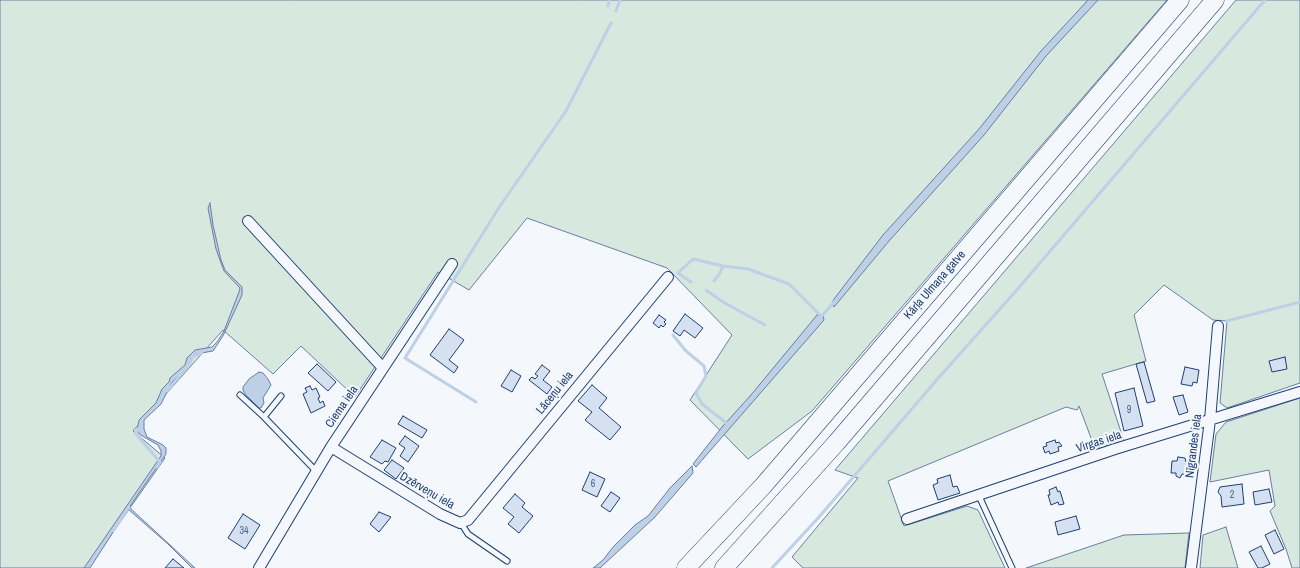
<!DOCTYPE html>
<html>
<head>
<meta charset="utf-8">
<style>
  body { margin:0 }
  canvas { display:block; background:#f4f7fb }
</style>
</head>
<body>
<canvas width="1300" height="568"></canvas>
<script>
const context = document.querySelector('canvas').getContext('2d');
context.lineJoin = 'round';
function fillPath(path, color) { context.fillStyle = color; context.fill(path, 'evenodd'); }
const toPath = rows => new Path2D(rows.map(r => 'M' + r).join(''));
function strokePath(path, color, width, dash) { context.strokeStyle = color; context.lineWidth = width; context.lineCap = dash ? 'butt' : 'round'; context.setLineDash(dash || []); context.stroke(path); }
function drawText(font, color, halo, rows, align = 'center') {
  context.font = font + ' "Archivo Narrow",sans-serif'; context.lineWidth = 4; context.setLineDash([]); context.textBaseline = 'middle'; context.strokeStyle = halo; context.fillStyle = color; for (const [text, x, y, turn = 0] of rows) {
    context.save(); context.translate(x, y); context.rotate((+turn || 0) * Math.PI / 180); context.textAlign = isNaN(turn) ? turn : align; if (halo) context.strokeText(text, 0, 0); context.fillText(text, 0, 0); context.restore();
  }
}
const green = toPath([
  [0,0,1167,0,812,411,748,459,690,400,732,335,667,268,527,218,469,290,438,272,355,397,301,346,273,374,223,330,133,431,165,458,88,568,0,568,0,0],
  [1236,0,1300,0,1300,383,1227,408,1220,403,1227,321,1213,320,1164,285,1134,315,1146,361,1102,374,1124,441,1101,448,1094,446,1079,406,1077,410,1066,407,888,481,904,526,967,506,978,510,1005,568,803,568,792,557,858,478,835,470,1236,0],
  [1300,398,1300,568,1292,568,1286,549,1270,511,1275,506,1269,470,1210,482,1216,434,1226,422,1300,398],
  [1226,527,1238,568,1200,568,1203,535,1226,527],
  [1189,533,1185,568,1026,568,1124,535,1189,533]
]);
const water = toPath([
  [1088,0,1098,0,1046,56,984,135,889,241,834,307,832,303,834,299,883,235,979,129,1041,51,1088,0],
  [210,203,213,225,221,260,225,270,242,287,242,295,223,336,213,351,196,354,191,357,190,364,172,382,161,404,144,420,144,429,147,437,163,445,166,448,166,454,130,506,131,509,195,568,192,568,169,545,128,509,90,568,84,568,161,456,161,451,158,445,139,434,137,430,139,420,156,403,162,389,169,382,170,378,185,365,187,358,195,350,212,347,217,342,224,331,239,292,240,288,224,271,216,249,208,208,210,203],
  [817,315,823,315,824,320,696,467,693,464,722,427,751,395,817,315],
  [259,372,263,373,268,379,271,385,263,398,264,403,261,408,259,408,245,394,243,390,243,387,249,379,259,372],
  [692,466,693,473,655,517,600,568,593,568,603,560,613,547,635,525,648,516,670,488,692,466]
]);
const stream = toPath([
  [608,6,609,0],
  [616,11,620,0],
  [714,281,720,273,723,266],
  [691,282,678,273,693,259,723,266,748,269,789,284,821,316],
  [706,290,723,302,765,325],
  [821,317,835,301],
  [1227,321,1300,302],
  [673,335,685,350,704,366,706,376,696,393,702,404,729,425],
  [167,391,191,362,192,357,202,353],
  [476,402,405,358,500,206,566,111,611,23],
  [139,428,135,433,160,462,157,467],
  [113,531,129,507],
  [772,568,819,517,941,375,1016,291,1265,0]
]);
const building = toPath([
  [685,314,703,328,695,338,684,330,680,336,673,331,685,314],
  [659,315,666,320,664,322,666,324,663,327,661,325,659,328,653,323,659,315],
  [449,329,464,340,449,360,458,367,454,373,430,355,449,329],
  [1285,357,1287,369,1272,372,1269,361,1285,357],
  [1144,362,1155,401,1147,403,1136,364,1144,362],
  [317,364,336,382,328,391,308,373,317,364],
  [542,365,550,371,543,380,552,387,547,394,529,380,532,377,535,379,538,376,535,374,542,365],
  [1185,367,1199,370,1197,383,1193,382,1192,386,1181,384,1185,367],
  [511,370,521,376,512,392,501,386,511,370],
  [592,385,607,398,599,408,621,427,610,440,585,420,592,412,578,401,592,385],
  [310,386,312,390,316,388,320,397,318,398,320,403,323,401,325,406,311,413,303,394,307,392,305,388,310,386],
  [1134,388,1143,426,1124,431,1115,393,1134,388],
  [1183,395,1188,412,1179,415,1173,397,1183,395],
  [403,416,427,430,422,438,398,424,403,416],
  [405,436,419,446,408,462,400,456,405,448,399,444,405,436],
  [382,440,396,448,388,462,385,461,382,464,370,457,382,440],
  [1055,440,1056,443,1059,442,1062,446,1058,447,1059,451,1050,454,1049,451,1045,453,1043,447,1047,446,1046,443,1055,440],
  [1178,457,1185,458,1186,462,1189,462,1188,475,1182,474,1180,478,1176,476,1176,473,1171,473,1172,461,1177,461,1178,457],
  [392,460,404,468,396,479,384,470,392,460],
  [590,472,605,479,597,497,582,490,590,472],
  [950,475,953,487,957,486,960,493,938,500,933,485,938,483,937,479,950,475],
  [1242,484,1244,504,1222,507,1221,496,1218,492,1220,487,1242,484],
  [1056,487,1058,492,1060,491,1064,504,1059,505,1058,502,1051,505,1048,495,1050,495,1049,490,1056,487],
  [1269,489,1272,502,1255,505,1253,492,1269,489],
  [611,492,620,498,610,512,601,506,611,492],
  [515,494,525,503,522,507,533,516,519,533,508,524,514,517,503,508,515,494],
  [379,512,391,517,379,532,370,524,379,512],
  [243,514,260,525,245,549,228,538,243,514],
  [1076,516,1080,529,1058,535,1055,522,1076,516],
  [1275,530,1284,549,1274,554,1265,535,1275,530],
  [1261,546,1270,564,1262,568,1258,568,1249,552,1261,546],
  [173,559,184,568,165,568,173,559]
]);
const lane = toPath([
  [240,395,264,417],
  [281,396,264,417,316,471],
  [979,496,1012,568],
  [461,523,468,534,507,561]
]);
const street = toPath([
  [248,221,383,368],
  [331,447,440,514,460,523,468,520,668,277],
  [907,519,1115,449,1300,392],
  [259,568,331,447,452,264],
  [1191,568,1210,420,1218,326]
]);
const highway = toPath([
  [686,568,763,486,1180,0],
  [724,568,837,442,1215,0]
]);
const numberNames = [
  ["9",1129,410],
  ["6",593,484],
  ["2",1232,495],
  ["34",244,531]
];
const streetNames = [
  ["Kārļa Ulmaņa gatve",935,285,-49],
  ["Lāceņu iela",555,393,-51],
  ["Ciema iela",342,407,-56],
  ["Virgas iela",1099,442,-18],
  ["Nīgrandes iela",1194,446,-83],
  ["Dzērveņu iela",427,491,30]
];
fillPath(green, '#d7e8df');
strokePath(green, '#687fa3', 1);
fillPath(water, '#bed0e5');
strokePath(water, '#687fa3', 1);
strokePath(stream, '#bed0e5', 3);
fillPath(building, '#d5e0f0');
strokePath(building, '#1d3f73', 1);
strokePath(lane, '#1d3f73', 7);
strokePath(street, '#1d3f73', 12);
strokePath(highway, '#1d3f73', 19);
strokePath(lane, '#f4f7fb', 5);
strokePath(street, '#f4f7fb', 10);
strokePath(highway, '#f4f7fb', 18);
drawText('10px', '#4b6792', null, numberNames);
drawText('12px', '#1d3f73', '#f4f7fb', streetNames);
</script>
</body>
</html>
